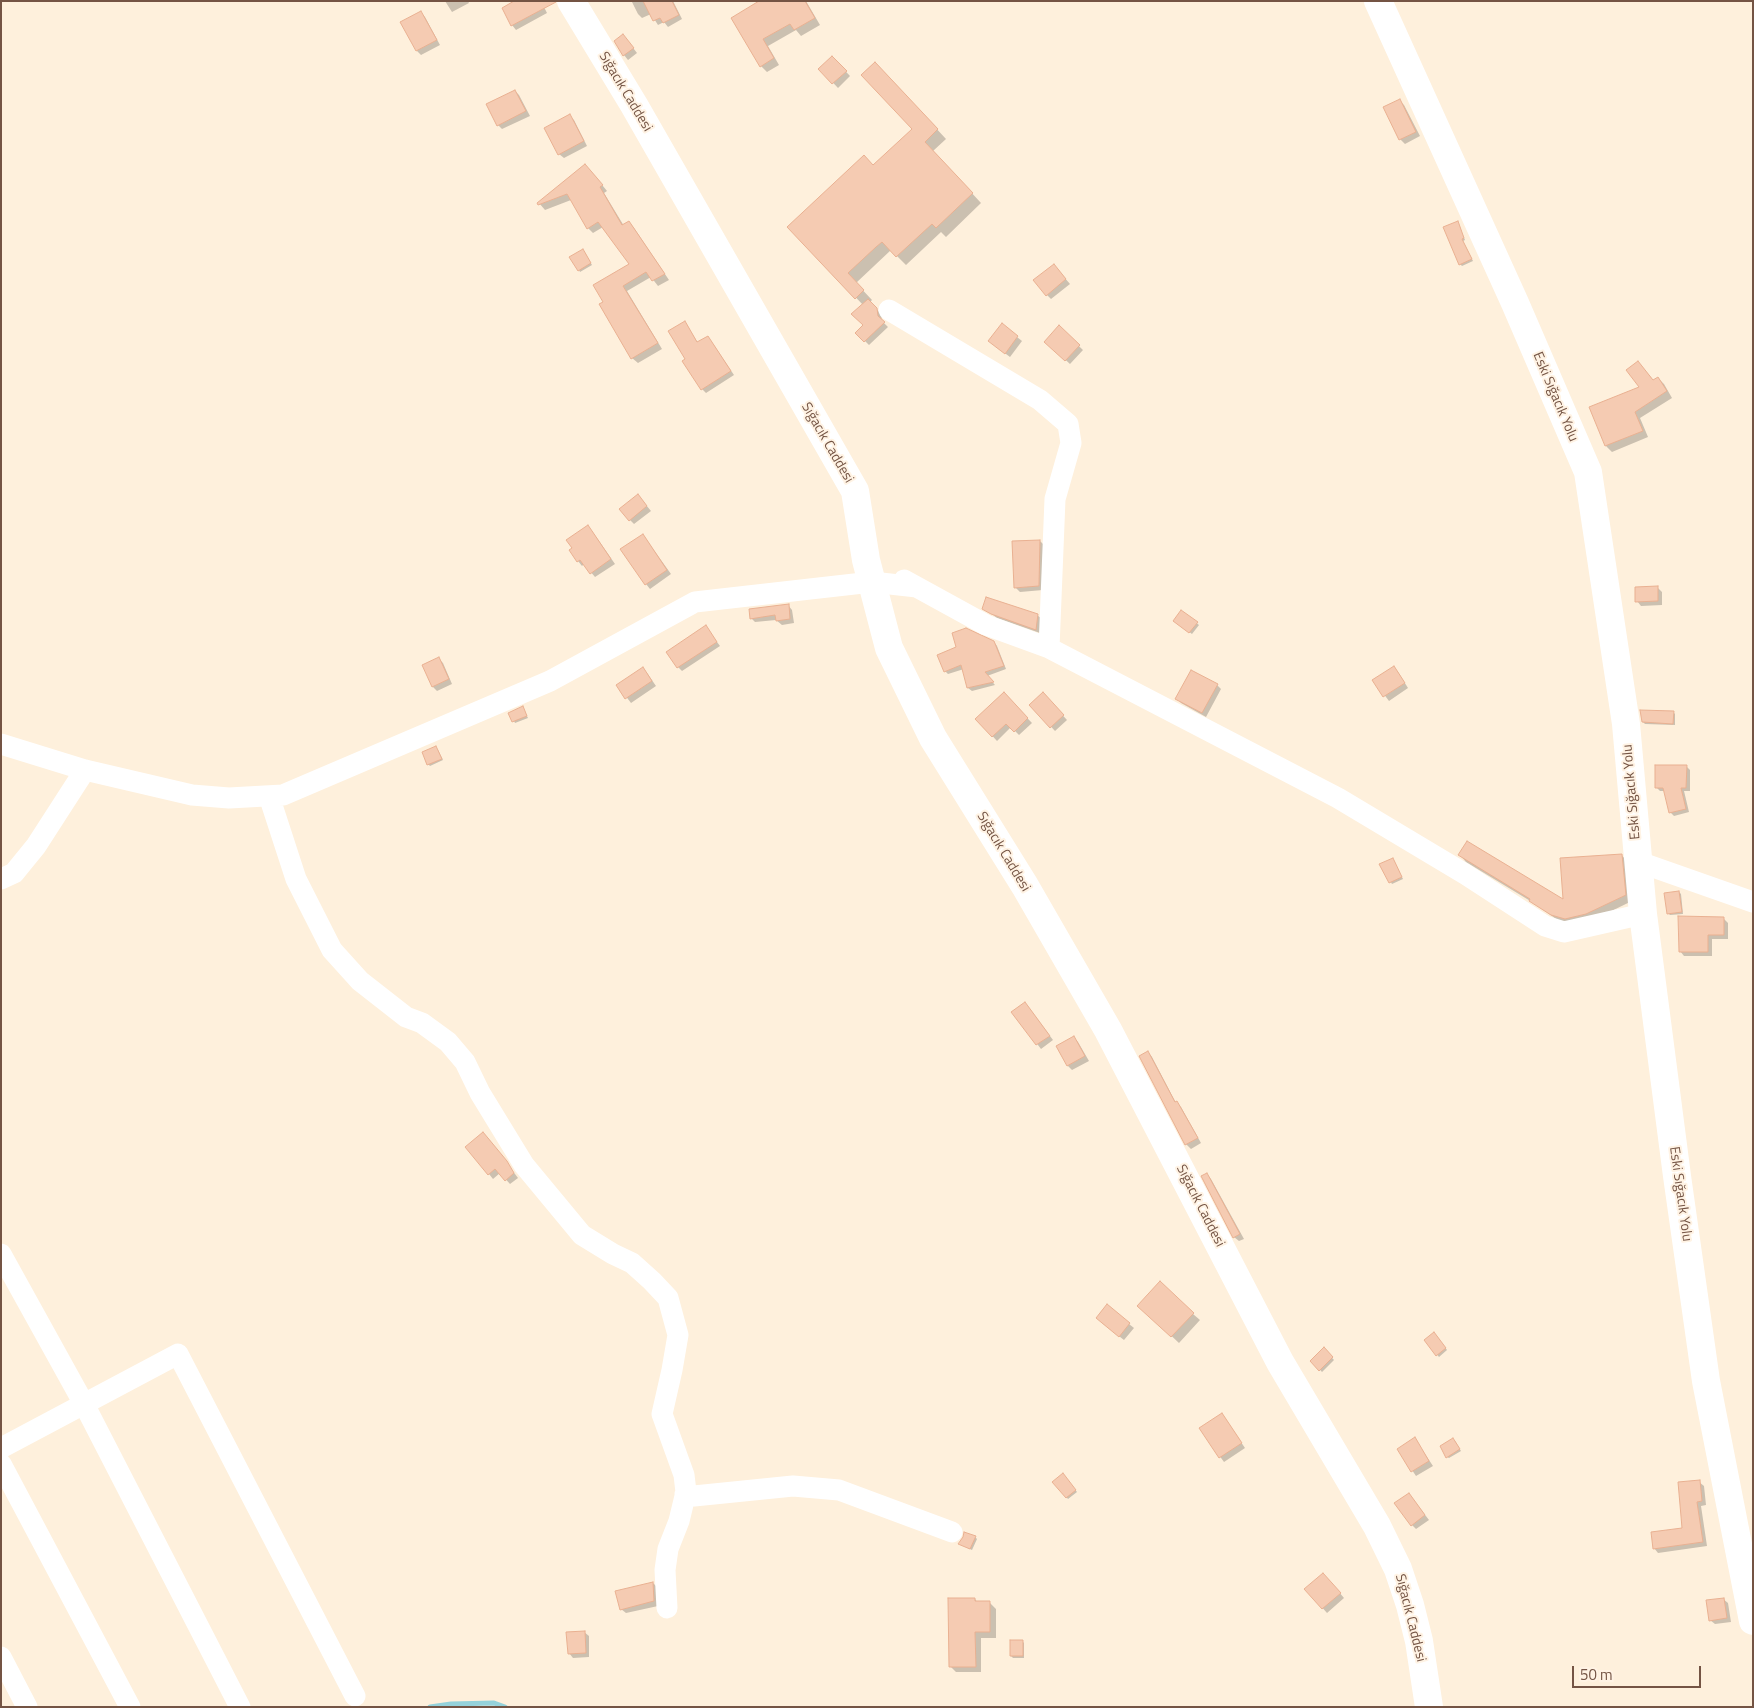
<!DOCTYPE html>
<html>
<head>
<meta charset="utf-8">
<style>
  body { margin:0 }
  #map { position:relative; width:1754px; height:1708px; overflow:hidden; background:#fef0dc; font-family:"Titillium Web",sans-serif }
  canvas { display:block }
  .frame { position:absolute; inset:0; border:2px solid #745444; pointer-events:none }
  .scale { position:absolute; left:1572px; top:1666px; width:129px; height:22px; box-sizing:border-box; border:2px solid #745444; border-top:0; padding-left:6px; font-size:15px; line-height:18px; white-space:nowrap; color:#745444; -webkit-text-stroke:4px #fff3e4; paint-order:stroke }
</style>
</head>
<body>
<div id="map">
<canvas width="1754" height="1708"></canvas>
<div class="frame"></div>
<div class="scale">50 m</div>
</div>
<script>
const context = document.querySelector('canvas').getContext('2d');
context.lineJoin = 'round';
function fillPath(path, color) { context.fillStyle = color; context.fill(path, 'evenodd'); }
const toPath = rows => new Path2D(rows.map(r => 'M' + r).join(''));
function strokePath(path, color, width, dash) { context.strokeStyle = color; context.lineWidth = width; context.lineCap = dash ? 'butt' : 'round'; context.setLineDash(dash || []); context.stroke(path); }
function drawText(font, color, halo, rows, align = 'center') {
  context.font = font + ' "Titillium Web",sans-serif'; context.lineWidth = 4; context.setLineDash([]); context.textBaseline = 'middle'; context.strokeStyle = halo; context.fillStyle = color; for (const [text, x, y, turn = 0] of rows) {
    context.save(); context.translate(x, y); context.rotate((+turn || 0) * Math.PI / 180); context.textAlign = isNaN(turn) ? turn : align; if (halo) context.strokeText(text, 0, 0); context.fillText(text, 0, 0); context.restore();
  }
}
const shadow = toPath([
  [445,1,468,1,469,3,452,12],
  [541,1,547,13,516,30,512,25],
  [633,1,673,1,682,19,668,27,664,22,658,25,651,14,642,18,638,14,632,2],
  [761,1,806,1,820,25,801,36,796,30,768,46,779,65,767,72,761,66],
  [421,13,425,17,440,45,421,55,417,51],
  [627,40,637,53,628,60,624,55],
  [832,57,850,76,838,88,820,69],
  [884,72,946,139,933,151,981,203,946,237,941,232,906,265,891,250,856,283,872,300,870,302,881,314,882,321,888,327,869,345,857,333,864,326,863,305,789,227,874,167,914,129],
  [515,91,519,95,530,116,502,129,498,125],
  [1399,100,1404,105,1420,136,1405,144,1400,139,1384,108],
  [569,116,574,120,587,146,564,158,559,154],
  [590,170,607,191,604,193,624,226,629,222,634,228,669,280,658,286,651,277,627,291,662,349,638,363,632,358,604,303,631,264,603,227,593,233,588,228,571,200,545,210,539,203],
  [1459,225,1465,240,1463,241,1473,261,1462,266,1460,264],
  [585,253,592,265,580,272,579,270],
  [1058,270,1070,284,1051,299,1047,295],
  [1002,325,1022,341,1010,357,994,345],
  [688,327,698,343,711,341,734,375,706,393,702,389,686,360],
  [1059,327,1083,350,1070,364,1046,342],
  [1643,368,1654,381,1658,378,1664,384,1672,398,1640,418,1648,437,1612,452,1606,446,1641,388],
  [642,500,651,511,634,524,630,520],
  [592,531,615,564,595,577,584,564,582,566,578,561,571,551],
  [643,535,671,574,650,589,646,584],
  [1040,541,1044,545,1043,590,1020,592,1015,587],
  [1657,587,1662,592,1662,605,1641,606,1637,601],
  [788,605,792,610,794,623,782,625,776,620,755,622,751,618],
  [984,608,1037,615,1042,619,1040,633,997,618],
  [1181,611,1199,625,1192,634,1176,622],
  [706,627,720,646,682,671,678,667],
  [994,642,997,646,1006,669,987,676,995,685,972,691,968,688,964,669,948,674,945,671],
  [439,659,443,663,452,684,437,691,433,687],
  [1398,672,1408,688,1389,701,1374,681],
  [647,673,656,686,631,703,618,686],
  [1217,685,1221,689,1206,717,1181,703,1177,698],
  [1004,694,1032,723,1019,735,1011,727,997,741,977,719],
  [1043,694,1067,720,1055,731,1031,705],
  [524,710,528,718,515,723,510,713],
  [1673,712,1675,714,1675,725,1645,724,1643,722],
  [438,750,443,760,430,766,428,764],
  [1686,766,1690,770,1690,791,1684,791,1689,812,1674,816,1670,812,1665,791,1660,791,1656,787],
  [1460,855,1565,902,1621,855,1628,861,1632,901,1593,920,1572,925,1559,921,1532,902,1466,862],
  [1394,861,1403,879,1392,884,1381,865],
  [1679,892,1681,894,1683,914,1670,915,1668,913],
  [1724,919,1728,923,1728,939,1712,939,1712,956,1684,956,1680,951],
  [1029,1008,1053,1040,1041,1049,1013,1012],
  [1074,1038,1078,1042,1089,1061,1072,1070,1068,1066,1058,1047],
  [1148,1052,1152,1057,1176,1103,1181,1107,1201,1143,1191,1149,1186,1144,1141,1056],
  [488,1138,518,1178,510,1184,500,1173,493,1179,489,1174],
  [1207,1174,1211,1179,1244,1239,1239,1241,1234,1237],
  [1146,1312,1193,1314,1200,1320,1179,1343],
  [1102,1323,1129,1324,1134,1328,1124,1340],
  [1436,1335,1447,1350,1439,1357,1425,1340],
  [1324,1349,1334,1360,1322,1372,1312,1361],
  [1222,1414,1245,1448,1224,1462,1200,1429],
  [1415,1439,1433,1466,1416,1476,1398,1449],
  [1455,1441,1461,1451,1449,1458,1447,1457],
  [1063,1475,1077,1492,1068,1499,1054,1482],
  [1699,1482,1704,1486,1706,1505,1701,1506,1707,1546,1658,1553,1654,1548,1683,1529],
  [1409,1494,1429,1520,1416,1529,1412,1525],
  [975,1537,977,1539,972,1550,959,1544],
  [1328,1579,1344,1598,1327,1613,1306,1589],
  [653,1583,657,1587,658,1606,626,1613,621,1609],
  [975,1599,978,1603,990,1603,996,1609,996,1638,981,1638,981,1672,956,1672,950,1666],
  [1723,1599,1728,1603,1731,1622,1715,1624,1710,1620],
  [584,1632,589,1636,589,1657,573,1658,569,1653],
  [1022,1641,1024,1643,1024,1658,1013,1658,1011,1656]
]);
const stream = toPath([
  [430,1707,451,1704,494,1703,505,1707]
]);
const building = toPath([
  [514,1,555,1,556,2,511,26,502,8,514,1],
  [643,1,672,1,679,15,663,23,660,18,653,21,643,1],
  [759,1,805,1,815,18,794,30,790,24,763,39,774,58,760,67,731,18,759,1],
  [421,11,437,40,416,51,400,22,421,11],
  [623,34,634,48,623,56,614,41,623,34],
  [832,56,847,71,832,84,818,69,832,56],
  [875,62,938,129,925,142,973,193,936,228,932,224,896,257,882,242,876,247,848,273,864,290,855,299,787,227,864,155,873,165,912,129,861,75,875,62],
  [515,90,526,111,497,126,486,104,515,90],
  [1400,99,1416,132,1399,140,1383,107,1400,99],
  [570,114,584,141,558,155,544,128,570,114],
  [585,164,603,185,600,187,622,225,629,221,665,274,652,281,646,272,623,286,658,343,631,359,599,304,603,302,593,285,629,264,598,222,587,229,567,194,538,205,537,203,585,164],
  [1458,221,1464,238,1462,239,1472,259,1459,265,1443,227,1458,221],
  [583,249,591,263,578,271,569,257,583,249],
  [1054,264,1066,279,1046,296,1033,280,1054,264],
  [868,299,877,308,878,316,885,322,864,342,855,333,863,325,851,314,868,299],
  [685,321,697,342,708,336,731,371,701,390,682,361,685,359,668,331,685,321],
  [1002,323,1018,336,1005,354,988,341,1002,323],
  [1059,325,1080,345,1065,361,1044,342,1059,325],
  [1638,361,1653,380,1658,377,1667,391,1635,412,1643,431,1605,446,1589,407,1639,387,1626,370,1638,361],
  [638,494,647,506,629,521,619,509,638,494],
  [588,525,611,559,590,574,580,560,577,562,569,550,572,548,566,540,588,525],
  [643,534,667,570,645,585,620,549,643,534],
  [1040,540,1039,586,1014,588,1012,541,1040,540],
  [1658,586,1658,601,1635,602,1635,587,1658,586],
  [986,597,1038,614,1036,630,991,614,982,609,986,597],
  [789,604,790,619,776,621,775,615,750,619,749,609,789,604],
  [1181,610,1198,622,1189,633,1173,621,1181,610],
  [706,625,717,642,677,668,666,652,706,625],
  [966,628,994,641,1004,666,985,672,994,682,967,688,961,665,944,672,937,655,956,647,952,633,966,628],
  [439,657,449,679,432,687,422,665,439,657],
  [1394,666,1405,683,1383,697,1372,680,1394,666],
  [643,667,652,681,625,699,616,685,643,667],
  [1191,670,1218,684,1202,713,1175,699,1191,670],
  [1004,692,1028,718,1014,732,1006,724,992,737,975,719,1004,692],
  [1043,692,1064,715,1050,728,1029,705,1043,692],
  [523,706,527,716,512,722,508,713,523,706],
  [1640,710,1674,711,1673,724,1642,722,1640,710],
  [436,746,442,759,427,765,422,752,436,746],
  [1655,765,1687,765,1686,788,1681,788,1686,809,1669,813,1663,788,1655,788,1655,765],
  [1467,841,1563,899,1560,858,1622,854,1626,895,1586,914,1565,919,1551,915,1529,901,1530,899,1458,855,1467,841],
  [1393,858,1402,877,1389,883,1379,864,1393,858],
  [1679,891,1682,912,1667,914,1664,893,1679,891],
  [1678,916,1724,917,1724,935,1708,935,1708,952,1679,952,1678,916],
  [1025,1002,1050,1036,1036,1045,1011,1012,1025,1002],
  [1074,1036,1085,1056,1067,1066,1056,1046,1074,1036],
  [1148,1051,1175,1102,1177,1101,1198,1138,1185,1145,1139,1056,1148,1051],
  [483,1132,507,1161,514,1173,505,1181,495,1169,488,1175,465,1147,483,1132],
  [1207,1173,1240,1234,1233,1238,1201,1176,1207,1173],
  [1160,1281,1194,1313,1171,1337,1137,1306,1160,1281],
  [1107,1304,1130,1323,1119,1337,1096,1318,1107,1304],
  [1434,1332,1446,1348,1436,1356,1424,1340,1434,1332],
  [1324,1347,1333,1357,1319,1371,1310,1361,1324,1347],
  [1222,1413,1242,1443,1219,1458,1199,1428,1222,1413],
  [1415,1437,1429,1461,1411,1472,1397,1449,1415,1437],
  [1453,1438,1460,1449,1446,1458,1440,1446,1453,1438],
  [1063,1473,1076,1490,1066,1498,1052,1482,1063,1473],
  [1700,1480,1702,1501,1697,1502,1703,1542,1653,1549,1651,1532,1682,1528,1678,1482,1700,1480],
  [1409,1493,1425,1515,1411,1526,1394,1503,1409,1493],
  [964,1532,976,1536,970,1549,958,1544,963,1537,964,1532],
  [1323,1573,1341,1593,1322,1609,1304,1589,1323,1573],
  [653,1582,654,1601,620,1610,615,1591,653,1582],
  [948,1598,975,1598,975,1601,990,1601,990,1632,975,1632,976,1667,949,1667,948,1598],
  [1724,1598,1727,1618,1709,1621,1706,1600,1724,1598],
  [585,1631,586,1653,568,1654,566,1632,585,1631],
  [1010,1640,1023,1640,1023,1656,1010,1656,1010,1640]
]);
const street = toPath([
  [889,310,1040,400,1068,424,1071,443,1055,499,1049,648],
  [904,580,986,625,1049,648,1338,798,1465,874,1545,926,1564,932,1643,914],
  [1,744,85,770,192,795,229,798,283,795,550,681,695,602,872,582,917,587],
  [269,796,296,879,332,950,360,981,406,1017,422,1023,448,1042,465,1062,480,1093,524,1165,582,1235,613,1254,632,1263,652,1281,668,1298,678,1335,672,1370,662,1414,684,1475,686,1492,679,1521,668,1549,665,1570,667,1608],
  [1639,862,1753,902],
  [1,879,14,873,36,846,85,770],
  [1,1254,84,1404,240,1707],
  [1,1448,178,1354,355,1696],
  [1,1464,130,1707],
  [685,1494,694,1496,793,1486,839,1490,952,1532],
  [1,1657,27,1707]
]);
const secondary = toPath([
  [571,1,634,105,855,491,866,560,889,648,933,738,1025,886,1108,1030,1280,1362,1377,1526,1398,1569,1410,1605,1419,1641,1429,1707],
  [1378,1,1515,303,1588,472,1626,724,1643,914,1677,1176,1706,1381,1753,1621]
]);
const streetNames = [
  ["Sığacık Caddesi",625,92,59],
  ["Eski Sığacık Yolu",1555,397,67],
  ["Sığacık Caddesi",827,443,60],
  ["Eski Sığacık Yolu",1632,792,-95],
  ["Sığacık Caddesi",1003,852,59],
  ["Eski Sığacık Yolu",1680,1194,82],
  ["Sığacık Caddesi",1200,1206,63],
  ["Sığacık Caddesi",1410,1618,76]
];
fillPath(shadow, '#0003');
strokePath(stream, '#95d2da', 5);
fillPath(building, '#f5cbb2');
strokePath(building, '#e9b091', 1);
strokePath(street, '#fff', 21);
strokePath(secondary, '#fff', 28);
drawText('14px', '#745444', '#fff3e4', streetNames);
</script>
</body>
</html>
